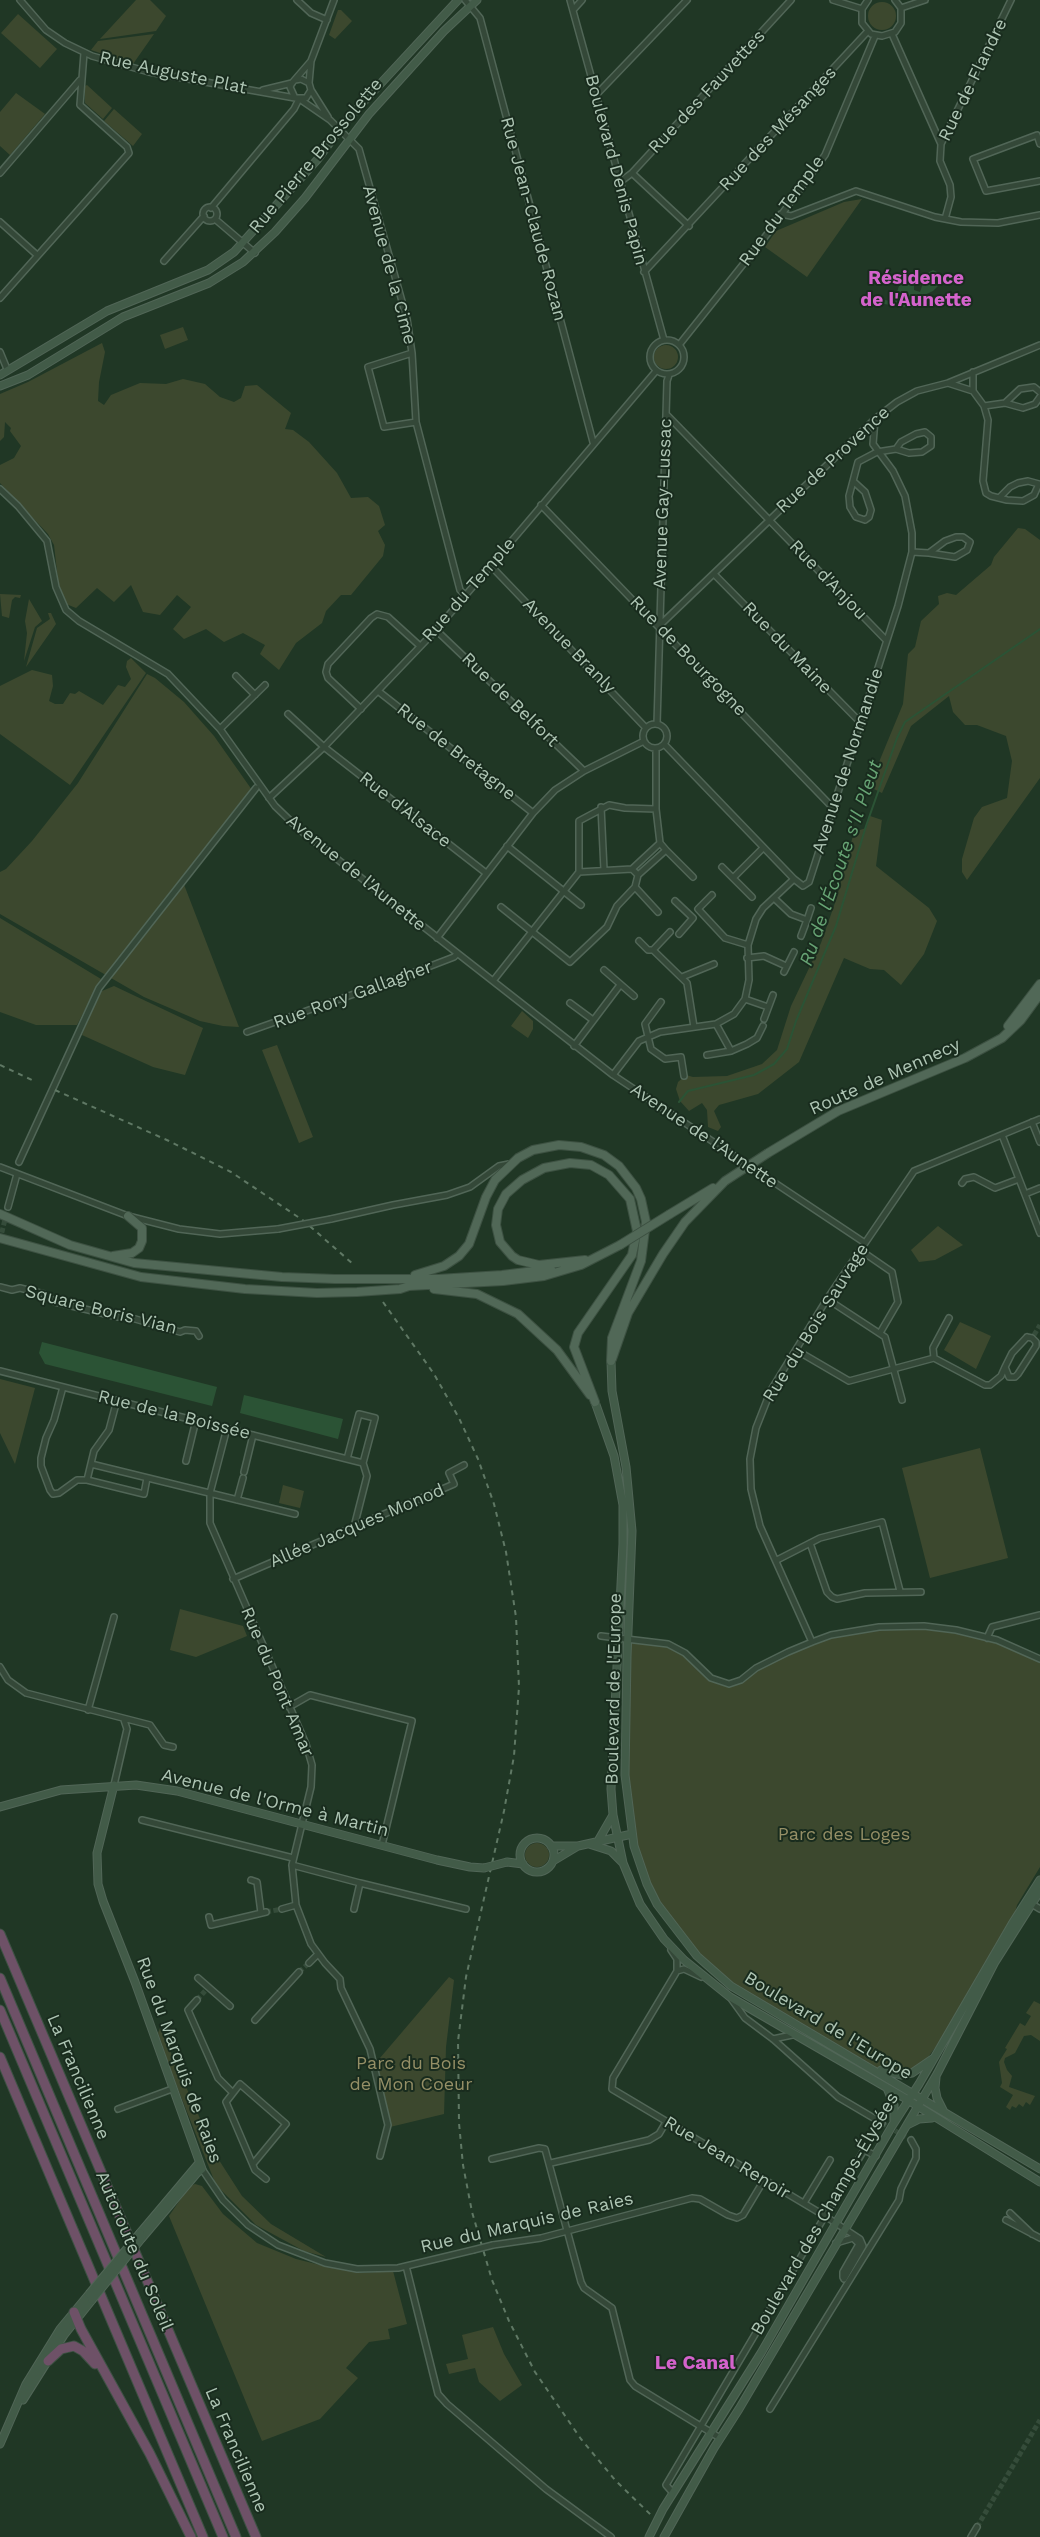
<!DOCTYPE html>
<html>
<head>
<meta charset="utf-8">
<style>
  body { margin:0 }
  canvas { display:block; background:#203725 }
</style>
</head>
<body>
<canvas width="1040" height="2537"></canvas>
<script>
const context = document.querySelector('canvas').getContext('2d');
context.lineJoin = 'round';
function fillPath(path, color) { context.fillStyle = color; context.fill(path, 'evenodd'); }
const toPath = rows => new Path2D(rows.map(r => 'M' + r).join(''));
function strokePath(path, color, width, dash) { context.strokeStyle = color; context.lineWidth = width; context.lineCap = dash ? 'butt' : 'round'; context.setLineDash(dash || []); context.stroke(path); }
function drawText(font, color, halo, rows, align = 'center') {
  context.font = font + ' "Work Sans",sans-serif'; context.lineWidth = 4; context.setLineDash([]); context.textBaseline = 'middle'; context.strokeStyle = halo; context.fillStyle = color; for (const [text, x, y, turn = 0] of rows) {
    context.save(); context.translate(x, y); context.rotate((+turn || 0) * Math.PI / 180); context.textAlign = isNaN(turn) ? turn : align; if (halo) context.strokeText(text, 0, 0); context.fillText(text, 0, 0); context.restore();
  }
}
const green = toPath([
  [136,0,150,0,166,16,156,31,100,39],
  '868 16a14 14 0 1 1 28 0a14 14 0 1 1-28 0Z',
  [338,10,341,10,352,21,335,39,329,35],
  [18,14,57,49,40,68,1,33],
  [154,34,133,64,91,50,98,41],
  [87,85,112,108,103,119,85,103,85,86],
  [16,93,45,114,10,155,0,146,0,112],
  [114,109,142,134,133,146,104,121],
  [862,199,807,277,765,247,776,231,844,202],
  [183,327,188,340,165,349,160,335],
  [102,343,105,352,99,382,98,401,104,405,111,395,140,383,166,384,183,379,205,384,220,397,234,402,241,398,245,386,257,385,291,413,285,429,293,430,309,442,337,473,351,498,368,497,379,506,385,525,378,531,385,545,383,556,351,595,341,595,326,611,322,623,296,643,279,670,260,654,265,645,243,633,224,642,206,629,184,639,173,629,191,607,177,595,160,615,143,612,131,585,114,602,97,588,76,608,66,604,59,589,54,545,48,534,0,483,0,465,14,458,21,446,10,431,11,428,5,422,4,437,0,441,0,394,28,382],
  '654 357a12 12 0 1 1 24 0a12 12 0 1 1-24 0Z',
  [1018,528,1025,529,1040,540,1040,778,967,880,962,872,962,859,974,818,982,807,1007,798,1012,761,1006,736,977,725,965,725,953,712,949,696,911,726,882,793,874,789,872,779,903,704,908,654,915,647,921,621,939,604,938,596,947,593,956,595,991,565,994,557],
  [0,594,21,595,20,598,15,597,12,600,9,618,2,616],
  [29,599,42,621,35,627,24,661,27,633,25,621],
  [48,613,51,613,56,624,26,667,37,628,50,619],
  [131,658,146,673,70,785,0,734,0,686,32,670,52,675,53,686,49,701,55,704,63,704,70,693,75,694,79,691,103,705,118,685,125,687,131,679,126,667,127,661],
  [147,674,155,678,184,702,214,736,252,790,183,882,239,1027,223,1026,200,1021,144,997,0,914,0,872,6,869,32,841,78,783],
  [870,816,882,820,876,866,929,908,937,921,924,954,901,985,884,970,870,969,844,958,799,1062,758,1094,719,1105,714,1111,721,1127,718,1131,708,1127,707,1110,702,1103,689,1111,680,1101,676,1089,678,1082,686,1075,693,1077,727,1076,762,1064,777,1050,791,1006,821,943,836,900,854,832,866,828],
  [0,918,101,979,77,1025,36,1025,0,1012],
  [114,986,203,1028,185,1075,153,1067,82,1035,92,1009,102,991],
  [522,1011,533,1021,533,1029,528,1038,511,1026],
  [277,1045,313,1137,299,1143,262,1050],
  [938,1226,963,1245,935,1260,919,1262,911,1250],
  [960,1322,991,1336,976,1369,944,1350],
  [0,1379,35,1388,15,1464,0,1433],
  [980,1448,1008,1558,930,1578,902,1468],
  [283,1485,304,1491,300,1508,279,1503],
  [180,1609,243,1626,247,1636,196,1657,170,1650],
  [923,1626,997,1640,1040,1659,1040,1867,1017,1905,1012,1924,961,2013,920,2068,901,2075,871,2067,731,1986,673,1928,639,1864,625,1775,628,1638,658,1641,678,1649,711,1678,732,1684,757,1668,831,1635,856,1630],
  '525 1855a12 12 0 1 1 24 0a12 12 0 1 1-24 0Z',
  [449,1977,454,1980,446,2047,444,2114,390,2127,374,2065],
  [1034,2001,1040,2004,1040,2041,1031,2035,1024,2036,1015,2053,1005,2058,1004,2062,1007,2070,1012,2076,1009,2087,1035,2096,1030,2105,1026,2102,1023,2107,1019,2104,1016,2108,1012,2106,1010,2110,1006,2107,1013,2095,1000,2087,1002,2083,999,2062,1007,2049,1005,2048,1020,2023,1025,2026,1031,2016,1026,2013],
  [160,2028,217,2157,242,2196,271,2224,326,2257,304,2251,256,2225,216,2185,172,2074,158,2033],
  [195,2184,202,2186,223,2214,257,2243,296,2259,328,2267,361,2273,393,2271,407,2324,388,2329,390,2339,369,2342,346,2368,358,2378,320,2419,262,2441,169,2216,189,2187],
  [493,2327,504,2354,522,2385,500,2401,479,2382,475,2368,449,2374,446,2364,468,2359,462,2335]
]);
const water = toPath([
  [933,270,941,274,941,283,933,291,920,297,913,308,884,304,885,300,891,301,895,298,899,286,908,279,914,280,914,290,920,292,926,274],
  [42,1342,217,1387,212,1406,45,1364,39,1353],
  [244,1395,343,1419,338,1439,240,1413]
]);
const stream = toPath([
  [679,1102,688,1091,754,1075,774,1064,787,1049,796,1021,836,926,866,826,897,738,905,722,1040,629]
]);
const streetTunnel = toPath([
  [0,1240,8,1207],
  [1034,1335,1040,1325],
  [266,1912,282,1909],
  [299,1972,309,1963],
  [197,2000,205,1991],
  [882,2123,911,2140],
  [977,2527,1040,2420]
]);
const street = toPath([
  [20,0,46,30,65,43,92,56,149,72,295,98],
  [297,0,311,13,327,20],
  [465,0,480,18,593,442],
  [570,0,664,340],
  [833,0,862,9],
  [868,0,862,9,862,23,871,34,882,36,895,32,901,23,901,8,895,0],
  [901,8,925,0],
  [573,10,582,0],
  [892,34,941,144],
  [295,80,301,79,309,83,311,90,306,98,295,98,290,87,292,83,311,61],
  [309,83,311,61,334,0],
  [263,90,292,83],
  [311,90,328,117],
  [596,95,687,0],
  [301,100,330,120,359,149,407,319,412,353,416,422,460,590,465,595],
  [1040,144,1037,135,973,159,986,191,1040,181],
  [0,173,80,80],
  [632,173,689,226],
  [620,182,632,173,791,0],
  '203 214a7 7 0 1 1 14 0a7 7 0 1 1-14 0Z',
  [211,208,294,109,299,99],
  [781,214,791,216,856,191,935,217,961,222,998,223,1040,215],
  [215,219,255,253],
  [945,219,951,197,950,185,940,161,941,144,1011,0],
  [0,222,37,255],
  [164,261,204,216],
  [644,272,868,31],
  [0,298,129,153,127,147,80,105,84,53],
  '650 357a17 17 0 1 1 34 0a17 17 0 1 1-34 0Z',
  [679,345,768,233,825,155,875,36],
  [0,352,7,369],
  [412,353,368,367,384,427,416,422],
  [948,383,973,391],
  [973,391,984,406,988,420,983,481,986,493,991,496,1007,500,1023,501,1034,495,1039,484,1028,481,1018,483,1010,487,999,498],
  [973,391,973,372],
  [1005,403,1020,389,1034,387,1040,392],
  [984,406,1005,403,1023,408,1035,404,1040,397],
  [667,415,886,640],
  [853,481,849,496,850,507,856,517,865,520,869,517,871,510,865,492,853,481,858,462,877,452,896,449,909,453,922,452,931,446,931,437,925,432,916,434,901,442,896,449],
  [0,489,18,506,47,541,56,587,66,610,79,621,168,674,220,729,275,806,300,830,613,1075,865,1243],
  [541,505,833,808],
  [912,552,929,553,945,541,956,537,963,537,970,542,967,550,955,557,929,553],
  [491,566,646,728],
  [714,574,860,722],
  [659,626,875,419,897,402,917,391,948,383,1040,345],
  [436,630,584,771],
  [236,676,255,695],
  [378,691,533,813],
  [361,709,328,678,326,672,328,664,371,618,377,614,388,617,420,646],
  [288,714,324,747,486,873],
  '643 736a12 12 0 1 1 24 0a12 12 0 1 1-24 0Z',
  [657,724,667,381,669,375],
  [220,729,265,685],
  [664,744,794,879,803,886,809,882,898,606,912,552,912,533,905,496,893,471,873,444,875,419],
  [656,748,656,809,660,843],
  [269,798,324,747,436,630,656,371],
  [601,807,604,870],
  [507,846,581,905],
  [666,850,693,877],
  [722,867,752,897],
  [579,872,579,821,609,805,625,808,656,809],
  [638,875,635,887,658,912],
  [733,878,763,848],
  [712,895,698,909,725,938,748,945],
  [774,898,791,914,807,920,811,908],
  [675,901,693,918,679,934],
  [501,907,570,962,607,927,617,906,635,887],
  [801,936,807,920],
  [437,938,533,813,555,790,584,771,644,741],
  [639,941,648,950,653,950,687,983,694,1027],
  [653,950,670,932],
  [747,958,764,956,786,966],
  [604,970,634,996],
  [784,972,794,952],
  [682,977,714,964],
  [493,981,579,872,632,869,660,843,666,850,638,875,632,869],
  [745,999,768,1007],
  [661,1002,645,1024,651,1049,665,1059,681,1057,684,1076],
  [570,1003,593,1020],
  [764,1019,773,995],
  [716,1024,731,1051],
  [247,1032,402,977,454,957,457,954],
  [574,1046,620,985],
  [707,1055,731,1051,747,1044,757,1038,763,1026],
  [613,1075,639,1041,660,1032,716,1024,734,1014,745,999,749,980,748,945,756,919,763,908,794,879],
  [1032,1122,1040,1142],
  [1002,1135,1040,1233],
  [19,1162,99,988,256,788],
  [0,1167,128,1216,179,1229,220,1234,278,1229],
  [962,1183,965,1179,974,1177,995,1188,1019,1179],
  [1025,1194,1040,1188],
  [8,1207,17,1174],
  [331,1219,393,1205,447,1195,470,1187,499,1166,509,1164],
  [860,1250,892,1272,898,1302,880,1333],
  [0,1287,12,1290,20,1288,44,1294,55,1302,118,1317,125,1316,180,1332,185,1330,196,1331,199,1336],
  [827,1299,885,1337,902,1400],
  [1027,1337,1032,1338,1036,1342,1036,1346,1018,1374,1015,1377,1009,1377,1005,1367,1012,1353,1027,1337],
  [796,1350,849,1381,934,1358,985,1385,990,1385,1001,1376,1005,1367],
  [934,1358,933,1348,949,1318],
  [0,1371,347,1459],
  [63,1387,54,1420,46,1438,41,1458,41,1466,50,1490,53,1494,59,1493,77,1480,87,1480,144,1494,147,1478],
  [359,1414,375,1418,363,1463,347,1459,359,1414],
  [227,1428,210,1493,210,1523,306,1744,312,1765,311,1787,292,1865,296,1905,311,1944,325,1963,340,1979,341,1988,370,2049,388,2125,380,2156],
  [186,1461,196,1420],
  [91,1464,295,1514],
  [244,1472,253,1435],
  [87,1480,94,1451,109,1430,117,1400],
  [237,1500,243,1478],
  [354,1527,367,1476,363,1463],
  [810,1543,827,1592,832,1597,837,1599,865,1593,921,1592],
  [777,1560,820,1538,882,1522,900,1591],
  [233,1579,454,1484,449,1473,464,1465],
  [601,1636,668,1644,685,1653,711,1678,729,1684,741,1680,756,1668,788,1652,812,1642,831,1635,879,1627,924,1626,956,1630,997,1640,1040,1659],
  [987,1638,992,1627,1040,1615],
  [812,1642,760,1526,751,1489,750,1459,756,1428,771,1390,827,1299,914,1171,1040,1119],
  [0,1667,8,1680,26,1693,150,1725,164,1745,173,1747],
  [289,1707,310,1695,412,1721,382,1845],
  [88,1710,114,1617],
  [114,1785,127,1729,124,1720],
  [142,1820,293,1858],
  [292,1865,360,1883,354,1909],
  [251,1880,257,1882,261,1913],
  [360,1883,466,1909],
  [1030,1903,1040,1909],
  [282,1909,296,1905],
  [209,1917,211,1925,266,1912],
  [671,1950,677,1959,677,1971,613,2078,612,2089,825,2216,860,2239,863,2246,844,2279],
  [309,1963,318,1954],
  [677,1971,684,1969,701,1977],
  [198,1978,230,2006],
  [197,2000,188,2010,218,2078,233,2093],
  [732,2000,745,2018,773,2039,838,2097,882,2123],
  [255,2020,299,1972],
  [773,2039,792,2035],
  [118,2109,172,2089],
  [492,2159,539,2148,545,2149,581,2282,584,2288,612,2308,630,2380,635,2386,720,2438],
  [551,2163,649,2140,659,2134,666,2122],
  [253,2164,286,2124,240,2084,226,2102,255,2170,266,2179],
  [202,2169,223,2200,248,2225,278,2245,325,2263,357,2269,398,2268,473,2250],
  [804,2203,830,2160],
  [1010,2213,1032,2234],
  [1006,2220,1040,2238],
  [836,2243,853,2238,859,2244,843,2272,843,2277],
  [493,2245,541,2238,692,2198,700,2199,728,2215,737,2218,743,2215,764,2180],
  [406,2266,438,2394,447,2404,546,2489,611,2537],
  [770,2409,899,2200,901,2189,916,2158,916,2149,911,2140],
  [673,2493,666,2485,864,2150,876,2156],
  [971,2537,977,2527]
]);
const secondary = toPath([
  [0,375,107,311,208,270,234,252,317,160,345,122,458,0],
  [0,386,28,375,123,317,209,283,243,262,275,232,305,198,369,114,444,31,477,0],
  [611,1361,612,1391,626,1467,632,1531,627,1656,625,1775,634,1846,647,1884,657,1904,697,1956,731,1986,1040,2169],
  [595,1402,614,1456,623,1505,623,1544,611,1789,613,1815,623,1863,640,1904,664,1939,684,1960,730,1997,903,2097,1040,2182],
  [114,1785,97,1853,98,1884,103,1901,135,1982,202,2169,197,2173,142,2238],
  [0,1807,61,1790,136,1785,177,1791,437,1860,470,1867,484,1868],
  '520 1855a17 17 0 1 1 34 0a17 17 0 1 1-34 0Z',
  [598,1841,613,1815],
  [589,1844,611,1851,622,1862],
  [551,1846,578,1846,632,1834],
  [553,1861,578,1846],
  [507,1862,523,1864],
  [881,2070,901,2075,912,2073,934,2058],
  [936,2077,935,2088,937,2098,944,2112],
  [887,2088,894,2105,894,2121],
  [907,2125,919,2119,932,2118],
  [140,2233,199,2163],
  [23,2400,64,2335,92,2300],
  [0,2444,26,2384,60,2329,89,2294],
  [649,2537,663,2509,761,2353,892,2126,919,2084,1012,1924,1040,1880],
  [664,2537,714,2448,739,2409,937,2074,995,1962,1040,1891]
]);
const primary = toPath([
  [1008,1026,1040,984],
  [768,1153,838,1111,965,1058,1002,1038,1021,1020,1040,994],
  [0,1214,70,1245,134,1263,282,1277,335,1279,438,1279,502,1275,551,1269],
  [670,1214,713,1188],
  [0,1238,141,1277,245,1289,317,1293,357,1292,400,1289,409,1286,503,1281,544,1276,581,1265,620,1245],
  [113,1256,132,1253,139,1248,142,1241,142,1228,128,1216],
  [585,1260,539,1265,518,1260,512,1256,500,1242,496,1225,498,1209,506,1194,522,1180,544,1168,570,1163,591,1165,609,1175,630,1199,637,1231,632,1255,578,1333,574,1347,595,1402],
  [415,1275,444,1266,459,1256,469,1244,486,1197,495,1180,518,1158,533,1150,559,1145,581,1147,604,1155,619,1166,636,1188,641,1199,646,1222,641,1261,612,1338,611,1361],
  [434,1289,477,1294,518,1314,557,1350,590,1395],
  [612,1359,628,1313,663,1254,685,1222,725,1181]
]);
const highway = toPath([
  [0,1934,256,2537],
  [0,1978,236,2537],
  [0,2010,223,2537],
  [0,2057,203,2537],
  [74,2312,81,2329,150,2454,191,2537],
  [48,2361,61,2349,74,2346,83,2351,95,2364]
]);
const rail = toPath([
  [0,1065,34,1081],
  [55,1090,169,1141,231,1172,304,1221,353,1264],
  [383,1302,434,1374,459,1418,478,1459,494,1504,506,1552,516,1617,519,1687,514,1756,504,1811,466,1977,458,2041,459,2123,463,2165,472,2212,492,2280,509,2321,535,2372,581,2439,615,2480,652,2516]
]);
const streetBridge = toPath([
  [278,1229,331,1219],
  [473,2250,493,2245]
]);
const secondaryBridge = toPath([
  [484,1868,507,1862],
  [89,2294,140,2233],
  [92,2300,142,2238]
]);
const primaryBridge = toPath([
  [725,1181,768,1153],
  [620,1245,670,1214]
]);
const streetNames = [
  ["Rue Auguste Plat",173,73,12],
  ["Rue de Flandre",973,80,-64],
  ["Rue des Fauvettes",707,92,-47],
  ["Rue des Mésanges",778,129,-47],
  ["Rue Pierre Brossolette",316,156,-50],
  ["Boulevard Denis Papin",616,170,75],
  ["Rue du Temple",782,211,-54],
  ["Rue Jean-Claude Rozan",533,219,75],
  ["Avenue de la Cime",389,265,75],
  ["Rue de Provence",833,460,-43],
  ["Avenue Gay-Lussac",663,504,-88],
  ["Rue d'Anjou",828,580,46],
  ["Rue du Temple",469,590,-49],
  ["Avenue Branly",569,646,46],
  ["Rue du Maine",787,648,46],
  ["Rue de Bourgogne",688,656,46],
  ["Rue de Belfort",510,700,44],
  ["Rue de Bretagne",456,752,38],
  ["Avenue de Normandie",848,761,-72],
  ["Rue d'Alsace",405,810,38],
  ["Avenue de l'Aunette",356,873,39],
  ["Rue Rory Gallagher",353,995,-20],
  ["Route de Mennecy",885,1077,-24],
  ["Avenue de l’Aunette",704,1136,34],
  ["Square Boris Vian",101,1310,14],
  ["Rue du Bois Sauvage",816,1323,-58],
  ["Rue de la Boissée",174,1415,14],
  ["Allée Jacques Monod",357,1526,-23],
  ["Rue du Pont Amar",277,1682,67],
  ["Boulevard de l'Europe",614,1689,-89],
  ["Avenue de l'Orme à Martin",275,1803,14],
  ["Boulevard de l'Europe",828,2026,31],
  ["Rue du Marquis de Raies",179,2060,70],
  ["La Francilienne",78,2077,67],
  ["Rue Jean Renoir",727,2158,31],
  ["Boulevard des Champs-Élysées",825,2214,-60],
  ["Rue du Marquis de Raies",527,2223,-13],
  ["Autoroute du Soleil",134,2251,67],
  ["La Francilienne",236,2450,67]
];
const parkNames = [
  ["Parc des Loges",844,1835],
  ["Parc du Bois",411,2064],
  ["de Mon Coeur",411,2085]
];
const neighbourhoodNames = [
  ["Résidence",916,278],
  ["de l'Aunette",916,300],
  ["Le Canal",695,2363]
];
const waterNames = [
  ["Ru de l'Écoute s'Il Pleut",841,863,-71]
];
fillPath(green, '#3c482e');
fillPath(water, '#2b5335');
strokePath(stream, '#2b5335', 2);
strokePath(streetTunnel, '#354c3a', 5, [5, 2.5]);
strokePath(street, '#516657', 8);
strokePath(secondary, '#516657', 9);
strokePath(primary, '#3d5142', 10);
strokePath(highway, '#3e5244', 11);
strokePath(street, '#344838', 5);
strokePath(secondary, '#425b48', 7);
strokePath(primary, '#516857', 8);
strokePath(highway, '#6e5167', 9);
strokePath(rail, '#5f7864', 2, [5, 5]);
strokePath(streetBridge, '#516657', 8, []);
strokePath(secondaryBridge, '#516657', 9, []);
strokePath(primaryBridge, '#3d5142', 10, []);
strokePath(streetBridge, '#344838', 5);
strokePath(secondaryBridge, '#425b48', 7);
strokePath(primaryBridge, '#516857', 8);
drawText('18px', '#aec5b4', '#192c1e', streetNames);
drawText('18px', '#958f66', '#192c1e', parkNames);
drawText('bold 19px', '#d463cc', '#192c1e', neighbourhoodNames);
drawText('italic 19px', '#67a474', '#192c1e', waterNames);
</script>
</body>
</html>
